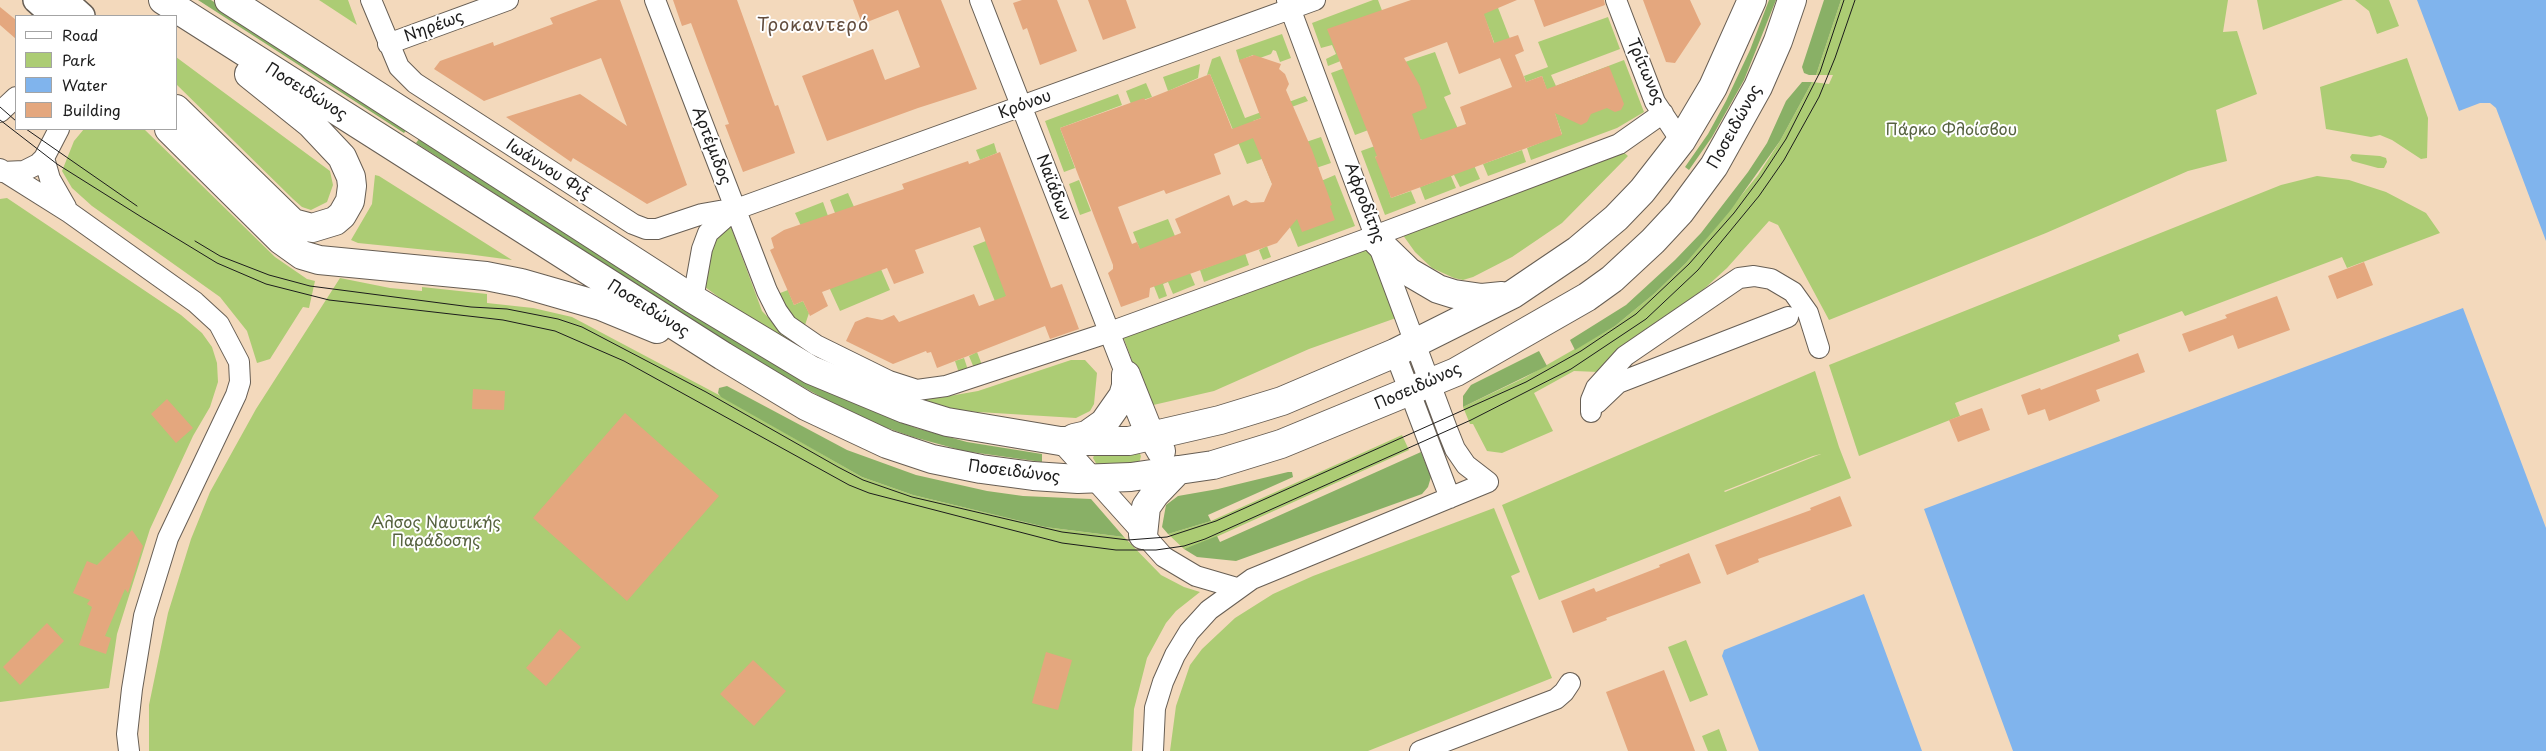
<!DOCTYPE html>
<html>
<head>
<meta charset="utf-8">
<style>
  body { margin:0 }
  #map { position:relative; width:2546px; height:751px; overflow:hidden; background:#f3d9bc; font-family:"Playpen Sans",sans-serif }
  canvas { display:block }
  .legend { position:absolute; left:15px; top:15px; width:162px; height:115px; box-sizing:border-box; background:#fff; border:1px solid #a4a4a4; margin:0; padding:6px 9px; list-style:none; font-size:15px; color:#1c1c1c }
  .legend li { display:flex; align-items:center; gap:10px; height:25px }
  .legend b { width:25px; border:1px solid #a4a4a4 }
</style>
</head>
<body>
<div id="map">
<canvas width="2546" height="751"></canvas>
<ul class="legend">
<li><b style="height:6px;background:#fff"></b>Road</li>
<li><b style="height:14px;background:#accc74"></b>Park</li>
<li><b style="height:14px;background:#80b4ed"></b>Water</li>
<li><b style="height:14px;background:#e4a77e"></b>Building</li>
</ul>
</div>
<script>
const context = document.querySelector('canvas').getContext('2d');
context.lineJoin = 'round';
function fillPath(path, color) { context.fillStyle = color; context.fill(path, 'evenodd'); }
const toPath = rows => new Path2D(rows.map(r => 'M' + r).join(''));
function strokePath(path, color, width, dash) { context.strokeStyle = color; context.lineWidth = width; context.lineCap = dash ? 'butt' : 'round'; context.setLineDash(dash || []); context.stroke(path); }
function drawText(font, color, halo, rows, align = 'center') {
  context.font = font + ' "Playpen Sans",sans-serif'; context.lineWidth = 4; context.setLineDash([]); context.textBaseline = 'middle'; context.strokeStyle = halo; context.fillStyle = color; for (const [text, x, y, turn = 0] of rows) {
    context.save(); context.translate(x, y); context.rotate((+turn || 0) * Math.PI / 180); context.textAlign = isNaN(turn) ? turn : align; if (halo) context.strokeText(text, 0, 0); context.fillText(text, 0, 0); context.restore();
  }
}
const green = toPath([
  [319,0,348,0,357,25],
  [1373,0,1378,0,1402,63,1435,52,1451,94,1444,97,1480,179,1460,187,1454,175,1451,176,1456,188,1425,200,1420,187,1439,180,1421,139,1375,157,1381,167,1391,198,1411,191,1416,203,1385,215,1361,151,1389,141,1398,119,1355,135,1331,73,1364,61,1361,53,1328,66,1326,59,1336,54,1332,45,1321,48,1312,23],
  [1478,0,1495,0,1512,44,1497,50],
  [1841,0,2228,0,2223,32,2237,31,2257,94,2216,110,2227,161,2188,171,2046,233,1829,320,1778,225,1769,221,1727,268,1693,299,1599,372,1574,371,1534,393,1553,431,1502,453,1487,451,1473,424,1470,424,1463,407,1524,378,1615,326,1655,293,1686,263,1758,175,1780,141,1812,82,1829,84,1833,75,1816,75],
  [2257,0,2343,0,2263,30],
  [2355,0,2389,0,2399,26,2377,34,2369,11],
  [1608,17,1620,49,1551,75,1556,86,1624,60,1644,112,1617,128,1531,160,1527,148,1562,134,1542,76,1526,82,1524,76,1548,67,1538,42],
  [1282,34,1291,58,1280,62,1276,51,1273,50,1271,54,1257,59,1253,55,1241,60,1240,63,1236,50],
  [1220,56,1245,118,1305,96,1308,101,1253,121,1261,144,1306,142,1321,137,1331,163,1316,168,1321,181,1335,175,1355,226,1298,247,1262,159,1247,164,1210,74,1207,75,1212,59],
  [176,57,330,171,333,185,327,202,311,210,302,207,293,199,176,84],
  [2407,58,2428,118,2427,158,2421,159,2392,140,2380,135,2371,137,2326,129,2320,87],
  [1200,64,1198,78,1168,91,1163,77],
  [1146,83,1152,97,1131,104,1126,91],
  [1118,94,1122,105,1060,128,1075,168,1064,172,1045,121],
  [84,129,144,129,275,257,307,279,315,281,309,308,303,307,301,310,270,359,257,363,247,331,220,297,92,206,72,188,62,171,74,141],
  [994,143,997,153,980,160,976,150],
  [1522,150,1526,162,1488,176,1483,164],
  [1621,150,1628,156,1562,223,1512,257,1473,277,1463,280,1454,278,1432,268,1415,252,1400,231],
  [2352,154,2380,156,2386,158,2387,162,2384,168,2378,168,2352,161,2350,157],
  [375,175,379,176,512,260,467,254,358,243,351,240,372,204],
  [2317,176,2349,180,2386,192,2426,213,2440,233,2347,268,2342,257,2185,316,2182,311,2118,335,2120,341,1955,403,1960,416,1859,456,1829,365,2281,185],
  [1079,180,1091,211,1080,215,1069,184],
  [848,193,890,290,840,311,795,213,823,202,828,216,835,213,830,200],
  [7,198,181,315,202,333,212,347,217,363,218,382,210,407,193,436,150,529,117,634,109,688,0,702,0,199],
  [1168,219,1195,285,1173,294,1168,282,1163,284,1167,296,1159,299,1133,232],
  [1027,225,1017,288,996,304,973,246],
  [731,227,762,311,790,340,821,358,912,395,938,398,978,391,1071,360,1085,360,1097,373,1094,404,1090,411,1076,418,962,411,912,398,821,360,732,307,705,287,706,251,722,230],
  [1370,243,1396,318,1309,349,1214,391,1149,406,1121,331],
  [1267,246,1271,257,1263,260,1259,250],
  [1245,253,1249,265,1204,282,1200,270],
  [340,278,390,288,422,291,422,287,487,294,487,303,533,308,572,317,719,395,862,477,913,495,1045,527,1124,537,1161,575,1184,587,1200,592,1176,611,1166,623,1147,658,1134,709,1132,751,149,751,149,705,168,613,191,539,210,492,256,409],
  [788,290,794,305,803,301,809,313,804,328,783,315,775,295],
  [977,352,982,365,974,368,969,356],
  [964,358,968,370,959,373,955,361],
  [1815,371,1839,447,1851,478,1539,600,1502,505],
  [1821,454,1725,492,1724,491,1813,456],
  [1402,435,1409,450,1205,542,1184,549,1168,534,1211,521],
  [1139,452,1141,456,1139,464,1097,465,1093,458,1095,453],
  [1494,508,1520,572,1511,576,1552,678,1368,751,1170,751,1176,706,1190,665,1202,649,1235,618,1273,594,1313,576],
  [1686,640,1708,695,1690,702,1668,647],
  [1719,729,1727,751,1708,751,1702,736]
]);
const forest = toPath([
  [198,0,211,0,409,127,404,133],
  [1769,0,1776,0,1744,80,1712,137,1689,170,1685,167,1708,134,1726,101,1750,50],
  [1824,0,1841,0,1816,75,1809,75,1804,73,1802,67],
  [1802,82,1812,82,1780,141,1730,211,1686,263,1655,293,1615,326,1575,350,1570,340,1626,305,1675,260,1701,233,1748,172,1767,143,1786,101],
  [422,135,795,373,841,398,916,428,967,442,1042,454,1042,462,964,451,913,437,870,422,837,406,745,354,416,143],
  [1539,351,1547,366,1463,407,1463,396,1471,385],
  [727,386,847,450,916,475,987,491,1023,496,1091,499,1124,537,1045,527,913,495,862,477,721,397,718,393,719,388],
  [1421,452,1431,477,1428,487,1422,494,1236,561,1197,557,1184,549,1217,536,1220,542],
  [1288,472,1292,472,1293,477,1208,515,1211,521,1168,534,1162,527,1166,505,1178,496,1218,489]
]);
const water = toPath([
  [2417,0,2546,0,2546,241,2496,108,2490,103,2480,103,2459,111],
  [2463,308,2546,528,2546,751,2013,751,1924,509],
  [1864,594,1922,751,1759,751,1722,656,1724,650]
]);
const building = toPath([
  [598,0,620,0,687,185,647,204,573,158,571,162,506,117,580,94,627,126,601,58,484,101,434,69,440,61,493,42,494,46,553,24,550,18],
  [673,0,737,0,775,106,778,105,795,153,743,172,725,125,729,124,691,23,682,26],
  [853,0,941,0,977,89,918,108,827,141,802,76,873,49,885,80,920,67,898,10,862,24],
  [1022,0,1057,0,1077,51,1040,65,1027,28,1023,30,1013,3],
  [1088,0,1126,0,1136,28,1103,40],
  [1411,0,1517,0,1484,14,1494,43,1518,35,1524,51,1515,55,1526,82,1542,76,1547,89,1609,66,1624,104,1621,110,1615,112,1607,108,1591,114,1587,122,1581,125,1555,113,1562,135,1391,198,1375,157,1377,156,1327,29],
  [1447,42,1459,74,1500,58,1512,87,1460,107,1466,124,1421,140,1412,114,1427,108,1420,86,1404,58],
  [1534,0,1604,0,1605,5,1544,27],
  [1643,0,1690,0,1701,24,1675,63,1666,62],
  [0,7,16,20,16,39,0,25],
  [1254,55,1281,64,1279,69,1285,74,1289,84,1286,90,1312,150,1332,205,1330,206,1335,220,1302,232,1297,219,1277,243,1150,288,1149,297,1121,307,1108,273,1113,269,1113,265,1060,128,1144,98,1145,100,1210,74,1232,129,1261,118,1239,60],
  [1253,138,1272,184,1264,202,1251,203,1246,200,1233,206,1229,195,1175,219,1181,233,1140,249,1137,242,1132,244,1118,207,1164,190,1166,194,1221,174,1214,154],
  [1000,152,1051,288,1062,284,1079,329,1050,339,1045,326,937,368,931,352,927,353,926,351,893,364,846,341,855,322,867,317,882,320,894,315,899,322,974,294,979,306,1006,296,980,227,915,250,924,273,894,284,887,268,822,292,828,306,810,316,803,301,794,305,770,250,774,248,771,238,784,230,904,189,902,184,968,161,969,164],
  [2364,262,2373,285,2337,299,2328,276],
  [2277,296,2290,330,2238,349,2233,335,2189,352,2182,334,2227,318,2225,315],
  [2138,353,2145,372,2096,390,2100,401,2049,421,2045,409,2028,415,2021,395,2040,388,2041,390],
  [473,389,505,391,504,410,472,409],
  [167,399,193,428,176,443,151,414],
  [1982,408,1990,430,1958,442,1949,420],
  [625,413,719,496,627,601,533,518],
  [1840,496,1852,526,1758,559,1759,562,1727,575,1715,545,1811,510,1810,508],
  [132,530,143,546,128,593,125,589,105,636,111,638,106,654,79,645,92,607,87,604,90,600,73,593,87,561,97,565],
  [1689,553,1701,583,1606,618,1607,620,1573,633,1561,601,1594,588,1596,592,1660,567,1659,565],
  [47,623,64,641,20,685,3,667],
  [560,629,581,647,546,686,526,668],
  [1046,652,1072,660,1058,710,1032,703],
  [753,660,786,691,754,726,720,694],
  [1664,670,1695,751,1628,751,1606,692]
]);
const minor = toPath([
  [371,0,399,67,415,83,633,224,646,229,657,229,702,214,742,207,1315,0],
  [655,0,767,291,777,311,787,325,816,345,889,381,917,390,946,386,1110,332,1361,241,1619,144,1663,113],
  [980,0,1126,375],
  [1287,0,1447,429,1455,449,1466,465,1488,482],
  [1616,0,1655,102,1681,141],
  [388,44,508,0],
  [0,112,16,97],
  [44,158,50,179,66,207],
  [0,169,70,213,195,302,219,324,239,362,240,382,236,395,168,538,144,616,132,689,127,734,129,751],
  [2,172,24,171,38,164,44,158,59,129],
  [693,299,702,249,708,233,735,209],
  [1395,353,1450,498],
  [1597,403,1618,383,1788,317],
  [1591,412,1591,400,1596,388,1625,356,1739,278,1754,276,1771,279,1793,292,1808,313,1819,348],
  [1060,441,1164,557,1196,576,1237,588],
  [1153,751,1155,708,1163,682,1175,655,1189,632,1209,610,1252,579,1488,482],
  [1420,751,1556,699,1564,692,1570,683]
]);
const major = toPath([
  [36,0,54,16],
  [64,0,82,16]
]);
const highway = toPath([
  [163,0,723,356,806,406,887,444,932,459,981,469,1033,476,1078,479,1131,477,1213,465,1281,444,1456,372,1587,297,1612,279,1653,241,1680,212,1714,166,1758,87,1778,41,1792,0],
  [229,0,693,299,811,370,905,409,947,422,1060,441,1129,441,1220,420,1282,401,1395,353,1513,294,1578,250,1616,218,1642,191,1681,141,1713,87,1752,0],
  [176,109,293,223,312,228,335,221,342,215,350,201,352,186,351,177,342,157,310,123,249,74],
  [169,129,281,240,302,255,319,260,486,276,521,283,601,306,657,329],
  [1378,242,1409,272,1438,289,1454,294,1482,298,1502,296],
  [1126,375,1146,425,1161,451],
  [1074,438,1087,435,1104,423,1123,396,1126,386,1126,375],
  [1143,535,1146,507,1155,494,1178,470]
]);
const tram = toPath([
  [0,107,16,121],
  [0,120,57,164,143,218,217,263,266,284,329,300,503,320,555,331,624,361,849,485,869,493,1062,543,1116,550,1156,550,1184,546,1205,539,1471,420,1571,369,1646,319,1698,270,1759,196,1784,160,1819,97,1835,58,1855,0],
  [26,129,137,206],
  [195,241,220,256,269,275,310,286,471,307,507,309,558,319,582,327,706,392,838,467,863,480,912,497,1062,532,1128,540,1167,537,1216,521,1526,382,1581,351,1636,314,1689,264,1734,213,1761,177,1786,139,1820,72,1844,0]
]);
const streetNames = [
  ["Νηρέως",434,27,-20],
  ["Τρίτωνος",1645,72,67],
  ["Ποσειδώνος",306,92,32],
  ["Κρόνου",1025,105,-20],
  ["Ποσειδώνος",1735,127,-61],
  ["Αρτέμιδος",711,146,69],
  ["Ιωάννου Φιξ",548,170,33],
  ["Ναϊάδων",1053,188,69],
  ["Αφροδίτης",1364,203,69],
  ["Ποσειδώνος",648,309,32],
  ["Ποσειδώνος",1418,387,-24],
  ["Ποσειδώνος",1014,472,7]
];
const parkNames = [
  ["Πάρκο Φλοίσβου",1951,131],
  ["Αλσος Ναυτικής",436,524],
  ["Παράδοσης",436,542]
];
const neighbourhoodNames = [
  ["Τροκαντερό",813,26]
];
fillPath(green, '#accc74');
fillPath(forest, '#89b066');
fillPath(water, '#80b4ed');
fillPath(building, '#e4a77e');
strokePath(minor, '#675e54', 22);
strokePath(major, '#675e54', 28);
strokePath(highway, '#675e54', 30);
strokePath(minor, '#fff', 20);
strokePath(major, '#fff', 25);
strokePath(highway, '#fff', 28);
strokePath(tram, '#1c1c1c', 1);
drawText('16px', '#1c1c1c', '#fff', streetNames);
drawText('16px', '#56623f', '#fff', parkNames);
context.letterSpacing = '1px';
drawText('18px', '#624d3e', '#fff', neighbourhoodNames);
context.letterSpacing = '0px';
</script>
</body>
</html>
